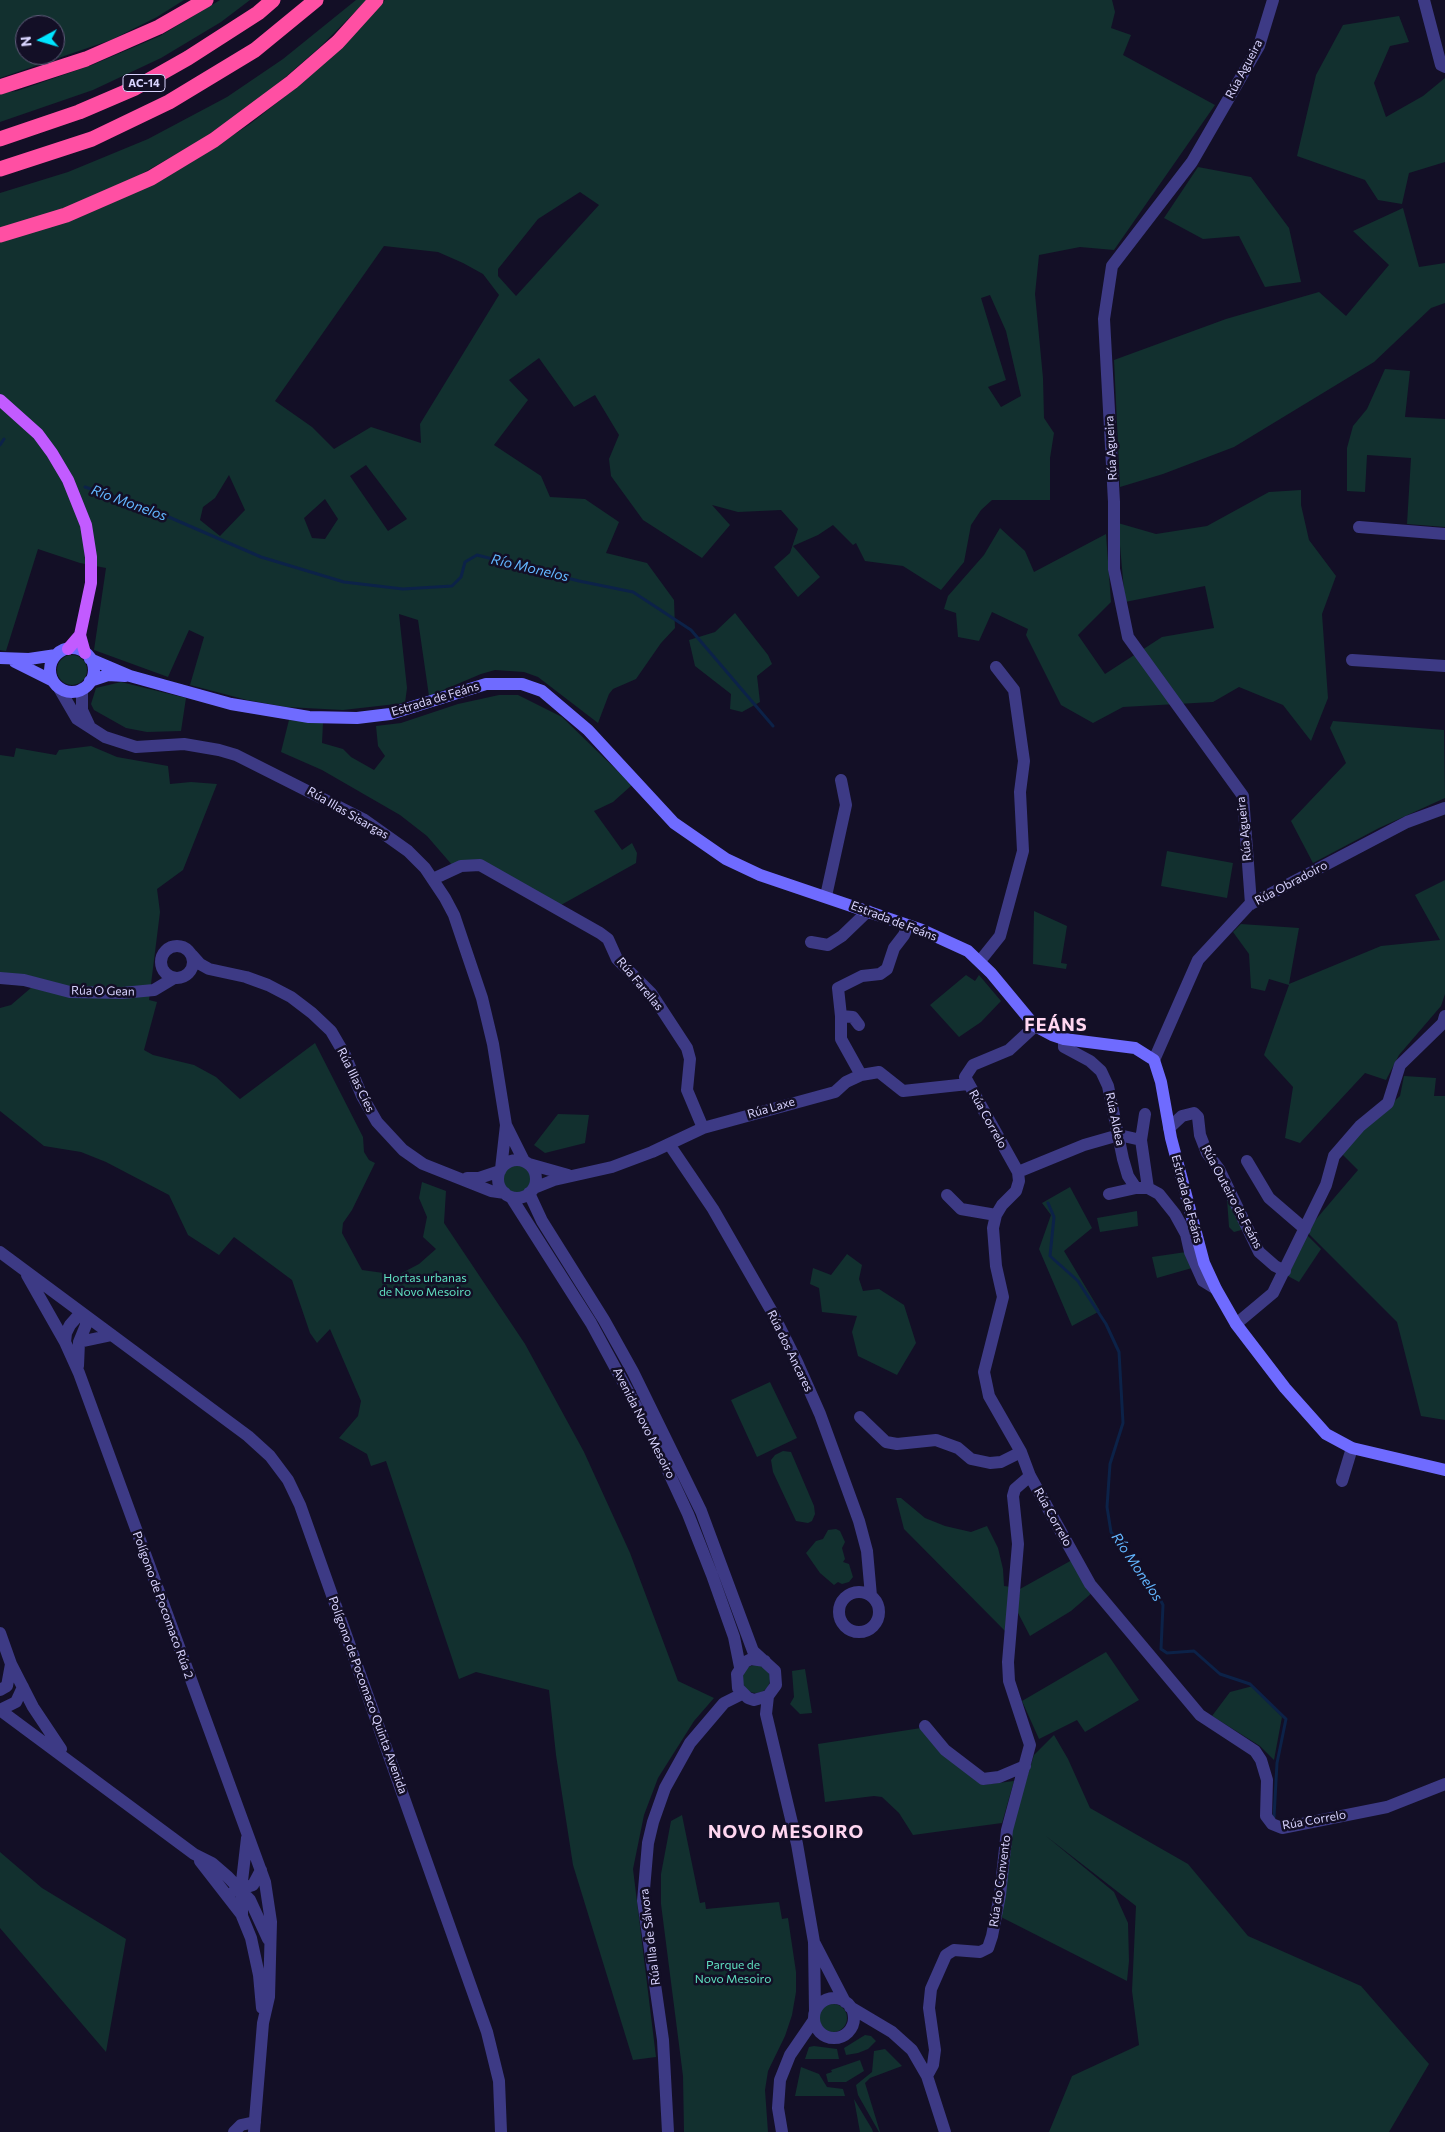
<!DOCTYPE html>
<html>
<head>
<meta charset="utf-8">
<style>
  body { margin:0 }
  #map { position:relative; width:1445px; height:2132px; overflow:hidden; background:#130f26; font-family:Commissioner,sans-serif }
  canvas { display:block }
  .north { position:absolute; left:15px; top:15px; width:50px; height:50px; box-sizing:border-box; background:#130f26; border:1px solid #625e7d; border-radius:50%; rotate:264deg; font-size:14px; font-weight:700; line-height:20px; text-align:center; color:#d9d4ff }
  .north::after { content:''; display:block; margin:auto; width:18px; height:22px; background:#00e5ff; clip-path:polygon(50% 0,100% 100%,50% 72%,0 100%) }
</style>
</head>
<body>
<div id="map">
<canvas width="1445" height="2132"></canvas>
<div class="north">N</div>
</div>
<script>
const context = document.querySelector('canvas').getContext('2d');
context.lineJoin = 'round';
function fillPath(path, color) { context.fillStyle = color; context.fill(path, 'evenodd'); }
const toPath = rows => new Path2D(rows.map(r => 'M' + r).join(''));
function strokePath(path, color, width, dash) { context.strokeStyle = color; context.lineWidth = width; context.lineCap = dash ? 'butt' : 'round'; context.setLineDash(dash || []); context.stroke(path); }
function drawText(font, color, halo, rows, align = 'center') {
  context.font = font + ' Commissioner,sans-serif'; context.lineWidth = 5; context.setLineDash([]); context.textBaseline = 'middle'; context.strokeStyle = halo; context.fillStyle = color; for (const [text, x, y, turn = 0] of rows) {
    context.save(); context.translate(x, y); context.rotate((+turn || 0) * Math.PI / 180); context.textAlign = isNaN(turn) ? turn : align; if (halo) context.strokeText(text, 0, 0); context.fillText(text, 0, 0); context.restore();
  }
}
const green = toPath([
  [0,0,184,0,157,17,111,40,0,78],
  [25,25,55,25,55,55,25,55],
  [220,0,250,0,221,22,161,58,93,90,0,122,0,93,17,91,92,65,160,36],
  [356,0,367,0,320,47,259,100,199,141,138,176,60,210,0,228,0,193,68,172,148,139,227,97,283,59],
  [385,0,1112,0,1115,12,1111,28,1131,35,1123,55,1215,105,1114,250,1080,247,1039,255,1035,294,1043,378,1044,418,1054,433,1050,458,1050,500,992,500,981,510,971,525,964,562,941,590,903,566,865,561,856,543,853,545,833,525,818,535,793,546,820,577,798,597,774,567,790,553,798,529,781,510,738,512,712,505,730,525,702,558,643,520,611,476,609,459,619,435,595,395,574,407,539,358,509,380,528,400,494,445,541,476,550,497,585,499,619,522,606,553,647,563,674,600,675,628,661,643,636,679,613,689,609,694,598,723,538,677,524,672,495,670,481,674,429,696,418,620,399,614,407,688,405,703,343,710,286,707,247,700,190,685,204,637,189,630,168,677,94,650,106,568,80,563,38,549,6,651,0,650,0,242,80,217,123,198,189,164,250,124,293,90,334,53],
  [580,192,599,205,516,296,498,276,498,269,538,219],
  [384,246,438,252,463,263,483,274,499,295,420,424,421,443,371,427,334,449,312,427,275,401],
  [990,295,1006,331,1021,396,1001,407,988,387,1006,380,981,298],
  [366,465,407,519,388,531,350,476],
  [229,475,245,510,220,536,200,520,203,507,215,498],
  [325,499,338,519,325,539,312,538,304,518],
  [1399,16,1409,42,1390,46,1374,83,1386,117,1423,96,1445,78,1445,162,1409,173,1402,204,1378,200,1365,180,1297,156,1316,75,1343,25],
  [1198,167,1251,177,1289,228,1301,282,1265,287,1239,236,1203,239,1164,218],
  [1403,208,1419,267,1445,263,1445,303,1431,308,1374,362,1234,447,1163,474,1120,487,1114,360,1226,319,1319,292,1346,316,1389,265,1353,231],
  [1385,369,1410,371,1405,417,1445,419,1445,527,1407,524,1411,458,1367,455,1365,492,1347,491,1347,448,1353,426,1367,409],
  [1301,490,1301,505,1309,540,1336,576,1322,614,1328,698,1311,741,1283,705,1239,687,1213,702,1123,707,1093,723,1061,705,1026,635,1028,629,992,612,979,641,958,637,956,613,944,609,948,596,984,555,1000,528,1025,551,1034,572,1106,534,1111,602,1078,635,1105,674,1162,637,1214,628,1205,586,1125,602,1118,523,1156,534,1207,526,1269,492],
  [735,613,768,655,772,664,757,676,760,702,742,712,730,709,731,694,695,666,689,640,715,632],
  '57 670a15 15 0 1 1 30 0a15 15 0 1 1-30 0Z',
  [121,682,186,698,181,731,147,732,126,728,94,710,91,704,96,688],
  [499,695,518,695,562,717,632,785,613,802,594,811,622,850,632,843,637,853,636,863,561,905,480,862,453,866,427,836,400,815,322,770,281,752,289,720,323,723,322,743,343,749,351,757,374,770,385,756,378,746,376,726,401,723,458,704],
  [1333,721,1444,730,1445,798,1379,828,1313,863,1291,821,1346,763,1330,728],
  [91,746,117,757,168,766,170,784,191,782,217,784,183,870,157,889,160,912,149,1000,157,1002,144,1050,153,1055,194,1065,216,1077,240,1099,315,1043,363,1137,364,1152,369,1160,375,1163,352,1210,343,1223,342,1233,362,1270,398,1275,419,1264,436,1249,423,1237,427,1217,419,1198,422,1182,446,1191,444,1223,525,1344,584,1452,630,1553,678,1681,714,1698,694,1721,658,1778,644,1815,633,1869,656,2057,633,2060,573,1865,556,1755,549,1690,476,1672,459,1679,386,1461,371,1466,367,1454,339,1438,358,1416,361,1401,330,1329,317,1343,310,1333,292,1280,234,1237,219,1255,188,1235,169,1195,106,1162,81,1152,44,1146,0,1111,0,1008,11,1005,32,987,0,983,0,755,14,757,16,748,56,755,59,750],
  [1167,851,1233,863,1227,898,1161,886],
  [1445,880,1445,994,1441,1006,1399,1055,1386,1080,1365,1073,1300,1143,1285,1138,1293,1087,1264,1055,1289,985,1269,979,1265,991,1251,988,1249,954,1233,932,1241,924,1299,928,1289,984,1381,946,1440,940,1415,895],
  [1034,911,1067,926,1061,963,1067,964,1066,969,1033,964],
  [966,975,975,981,979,975,1001,1001,981,1022,959,1037,930,1005],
  [1404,1076,1436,1078,1434,1096,1445,1096,1445,1420,1421,1416,1397,1322,1306,1231,1358,1170,1342,1154,1363,1129,1400,1096],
  [558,1114,589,1115,585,1143,545,1153,534,1145],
  '503 1179a14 14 0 1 1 28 0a14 14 0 1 1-28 0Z',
  [1070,1187,1092,1228,1064,1251,1100,1311,1072,1326,1039,1249,1051,1215,1042,1203],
  [1227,1199,1230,1199,1245,1229,1234,1232,1229,1227],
  [1137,1211,1138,1226,1100,1232,1097,1218],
  [1307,1235,1321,1249,1299,1282,1286,1275],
  [1186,1252,1192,1268,1157,1278,1152,1257],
  [847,1254,862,1265,859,1279,863,1291,879,1289,904,1305,916,1343,897,1375,858,1356,852,1332,857,1316,822,1312,819,1288,810,1284,813,1268,831,1275],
  [770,1382,797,1438,757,1457,731,1400],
  [783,1451,791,1452,814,1506,815,1514,812,1521,808,1523,796,1521,773,1472,771,1460,775,1455],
  [896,1498,901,1498,925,1518,945,1526,971,1532,987,1526,998,1548,1003,1569,1004,1586,1011,1587,1006,1632,904,1529],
  [836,1529,840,1531,845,1542,842,1548,845,1559,843,1562,849,1564,853,1577,849,1582,842,1584,838,1582,834,1585,820,1573,806,1553,816,1541,823,1539,828,1530],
  [1072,1560,1093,1592,1071,1611,1030,1636,1017,1611,1020,1589],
  [1106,1652,1139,1700,1085,1732,1077,1720,1039,1739,1022,1701],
  '742 1679a14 14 0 1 1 28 0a14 14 0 1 1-28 0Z',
  [805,1669,812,1713,800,1714,790,1704,794,1697,792,1671],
  [1253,1686,1282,1717,1274,1760,1260,1746,1212,1716,1230,1692],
  [921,1728,939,1751,982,1785,1014,1781,1002,1823,913,1835,899,1813,882,1797,874,1796,825,1802,818,1744],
  [1054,1735,1068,1759,1090,1808,1188,1864,1248,1936,1361,1986,1429,2064,1389,2132,1049,2132,1072,2076,1139,2045,1132,1991,1136,1906,1046,1836,1114,1892,1128,1923,1129,1961,1127,1981,999,1916,1009,1834,1034,1755],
  [682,1815,700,1903,705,1902,706,1909,779,1902,782,1919,788,1918,796,1972,796,1992,792,2015,785,2036,768,2071,765,2090,768,2132,684,2132,683,2076,661,1904,661,1874,671,1821],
  [0,1852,42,1888,126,1939,106,2052,0,1928],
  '819 2018a14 14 0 1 1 28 0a14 14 0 1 1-28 0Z',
  [865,2035,871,2036,876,2041,868,2049,858,2053,846,2055,844,2048],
  [814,2046,837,2049,839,2059,805,2059,809,2047],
  [885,2049,902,2066,870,2078,865,2083,880,2132,879,2132,858,2095,856,2085,872,2072,874,2051],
  [860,2060,864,2071,846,2082,828,2082,826,2074,832,2072,831,2070],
  [801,2067,819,2074,827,2087,843,2089,845,2096,795,2096],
  [854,2099,872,2129,873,2132,860,2132]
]);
const stream = toPath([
  [0,445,4,439],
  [85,487,148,508,261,557,344,582,403,589,452,586,461,577,465,562,477,555,579,581,633,592,691,630,773,726],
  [1048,1203,1054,1217,1050,1256,1078,1281,1106,1324,1119,1352,1123,1423,1110,1464,1107,1507,1111,1532,1155,1589,1163,1605,1161,1649,1167,1653,1194,1651,1220,1674,1250,1684,1286,1719,1277,1763,1274,1817]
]);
const street = toPath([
  [1424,0,1441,65,1445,67],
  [1359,527,1445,534],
  [1352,660,1445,666],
  [59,688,77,719,105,737,136,747,184,744,219,750,236,755,363,819,408,851,425,868,445,898,454,915,482,998,493,1044,506,1125,501,1169],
  [82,689,82,710,89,725],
  [433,879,461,866,480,865,600,933,608,939,617,959,651,993,687,1048,690,1059,687,1090,703,1128],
  [826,896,846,805,841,780],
  [1251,904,1243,796,1128,637,1114,569,1114,502,1104,319,1112,266,1192,162,1259,46,1273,0],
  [811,942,828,945,842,936,868,911],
  '161 962a16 16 0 1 1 32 0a16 16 0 1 1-32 0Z',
  [192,955,200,964,209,969,246,977,268,985,291,997,312,1013,331,1031,345,1055,362,1096,377,1122,403,1150,423,1164,491,1191,505,1193],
  [980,961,1000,936,1023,851,1020,792,1024,761,1014,690,996,667],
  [0,978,24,980,70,992,122,993,154,990,174,978],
  [841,1016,853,1017,859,1025],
  [1035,1026,1009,1050,973,1065,965,1077,1018,1172,1019,1181,1016,1191,1002,1205,996,1215,993,1228,996,1266,1003,1297,984,1372,989,1396,1021,1452,1030,1476,1090,1584,1200,1715,1255,1751,1261,1760,1267,1780,1266,1816,1272,1824,1282,1828,1387,1807,1445,1784],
  [1064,1039,1064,1047,1090,1061,1101,1071,1108,1086,1123,1159,1128,1176,1136,1188],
  [1154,1060,1198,960,1249,905,1407,822,1445,808],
  [861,1075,841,1039,841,1016,838,988,862,976,880,974,887,969,894,948,904,935,908,925],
  [1145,1114,1141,1140,1148,1188],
  [506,1125,524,1161],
  [1169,1128,1182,1116,1194,1113,1198,1117,1200,1135,1207,1153,1219,1169,1259,1252,1275,1266,1285,1271],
  [669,1144,713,1209,771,1310,797,1362,820,1414,859,1521,867,1551,871,1596],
  '498 1179a19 19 0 1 1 38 0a19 19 0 1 1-38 0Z',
  [1247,1161,1269,1198,1305,1229],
  [529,1164,568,1175],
  [1018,1172,1084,1145,1119,1135,1141,1140],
  [467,1178,479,1178,500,1171],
  [534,1188,554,1180,612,1167,652,1152,703,1128,835,1092,846,1082,861,1075,879,1072,903,1091,968,1084],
  [529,1193,542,1221,604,1320,633,1372,701,1511,753,1651,775,1671,776,1685,768,1696,754,1700,748,1698],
  [1109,1194,1136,1188,1148,1188,1159,1194,1175,1214,1186,1234,1190,1252,1203,1281,1216,1289],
  [947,1195,961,1209,996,1215],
  [511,1197,591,1323,649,1430,688,1514,712,1575,734,1637,740,1667],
  [0,1252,248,1436,270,1456,288,1480,300,1505,487,2032,499,2081,501,2132],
  [27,1275,65,1342,79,1373,265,1882,271,1922,269,1997,263,2023,254,2132],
  [1236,1324,1273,1293,1326,1185,1334,1156,1360,1126,1388,1103,1400,1065,1443,1023,1445,1016],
  [65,1342,66,1333,70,1325,77,1317,86,1316,86,1325,79,1342,78,1366],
  [79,1342,112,1335],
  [860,1417,886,1442,897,1444,936,1440,958,1448,971,1459,990,1463,1001,1462,1021,1452],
  [1342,1481,1352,1448],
  '839 1612a20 20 0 1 1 40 0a20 20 0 1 1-40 0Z',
  [0,1633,11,1664,33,1707,61,1749],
  [0,1690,7,1686,11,1664],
  [768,1696,766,1714,797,1844,814,1942,815,2012],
  [748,1698,738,1688,737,1674,745,1662,751,1659,765,1661],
  [0,1710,194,1854,212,1863,227,1876,250,1900,268,1939],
  [0,1710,16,1702,23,1687],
  [925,1726,945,1750,983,1779,999,1777,1025,1766],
  [247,1838,242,1881,242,1916,251,1938,259,1975,262,2008],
  [200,1861,242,1915],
  [234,1891,253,1885,261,1870],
  [815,1944,845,2002],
  '814 2018a20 20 0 1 1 40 0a20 20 0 1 1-40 0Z',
  [850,2007,892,2032,912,2050,927,2076,945,2132],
  [927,2076,933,2065,935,2050,929,2008,931,1989,946,1955,954,1950,980,1952,988,1948,992,1936,1000,1895,1007,1830,1030,1745,1009,1681,1008,1662,1018,1544,1013,1496,1015,1489,1030,1476],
  [234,2132,241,2125,255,2122],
  [668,2132,663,2040,643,1901,648,1843,653,1822,665,1788,690,1743,724,1703,742,1694],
  [782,2132,778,2108,780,2080,790,2055,814,2020]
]);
const secondary = toPath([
  '50 670a22 22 0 1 1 44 0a22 22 0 1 1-44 0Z',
  [0,658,29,659,56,655],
  [90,659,130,676,231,704,309,717,357,718,390,714,486,684,522,684,542,691,588,730,674,823,726,859,760,875,922,930,968,951,991,973,1035,1026,1052,1035,1064,1039,1135,1048,1154,1060,1161,1082,1171,1138,1204,1263,1216,1289,1236,1324,1285,1388,1326,1434,1352,1448,1445,1470],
  [15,662,53,681],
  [90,681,108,675,125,676]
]);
const primary = toPath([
  [0,400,38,434,52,453,68,480,86,525,91,557,91,583,80,635,68,649],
  [80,635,85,653]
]);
const highway = toPath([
  [0,87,86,59,159,27,206,0],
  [0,139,79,112,135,88,188,58,258,13,273,0],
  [0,169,92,139,169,102,255,50,316,0],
  [0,235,66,215,151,178,214,140,292,82,338,42,376,0]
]);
const shields = [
  [144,83,42]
];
const shieldNames = [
  ["AC-14",144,83]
];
const streetNames = [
  ["Rúa Agueira",1244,69,-62],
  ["Rúa Agueira",1111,448,-93],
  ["Estrada de Feáns",435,699,-17],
  ["Rúa Illas Sisargas",348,813,30],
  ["Rúa Agueira",1244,829,-96],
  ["Rúa Obradoiro",1291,883,-28],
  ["Estrada de Feáns",894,921,21],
  ["Rúa Farellas",640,984,50],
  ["Rúa O Gean",103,991,1],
  ["Rúa Illas Cíes",356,1080,64],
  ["Rúa Laxe",771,1108,-16],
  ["Rúa Correlo",988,1119,61],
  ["Rúa Aldea",1115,1119,78],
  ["Rúa Outeiro de Feáns",1232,1197,62],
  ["Estrada de Feáns",1187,1199,75],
  ["Rúa dos Ancares",790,1351,64],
  ["Avenida Novo Mesoiro",644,1423,63],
  ["Rúa Correlo",1053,1517,61],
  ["Polígono de Pocomaco Rúa 2",163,1605,70],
  ["Polígono de Pocomaco Quinta Avenida",368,1695,70],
  ["Rúa Correlo",1314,1820,-10],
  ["Rúa do Convento",1000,1881,-82],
  ["Rúa Illa de Sálvora",650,1937,-97]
];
const parkNames = [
  ["Hortas urbanas",425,1278],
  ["de Novo Mesoiro",425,1292],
  ["Parque de",733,1965],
  ["Novo Mesoiro",733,1979]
];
const waterNames = [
  ["Río Monelos",129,503,20],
  ["Río Monelos",530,568,13],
  ["Río Monelos",1137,1567,56]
];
const districtNames = [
  ["FEÁNS",1056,1025],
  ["NOVO MESOIRO",786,1832]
];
fillPath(green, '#12302f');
strokePath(stream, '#0c2248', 3);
strokePath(street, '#3d3a85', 12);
strokePath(secondary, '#6f6bff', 12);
strokePath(primary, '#c25bff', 12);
strokePath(highway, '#ff4fa3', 15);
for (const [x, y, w] of shields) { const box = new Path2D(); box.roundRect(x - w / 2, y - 8.5, w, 17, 4); context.fillStyle = '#130f26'; context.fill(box); strokePath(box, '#d9d4ff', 1); }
drawText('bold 11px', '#d9d4ff', null, shieldNames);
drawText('12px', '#d9d4ff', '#130f26', streetNames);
drawText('12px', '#5fe0c0', '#130f26', parkNames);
drawText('italic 14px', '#62b6ff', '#130f26', waterNames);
context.letterSpacing = '1px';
drawText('bold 18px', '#ffd6f0', '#130f26', districtNames);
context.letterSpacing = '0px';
</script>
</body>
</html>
